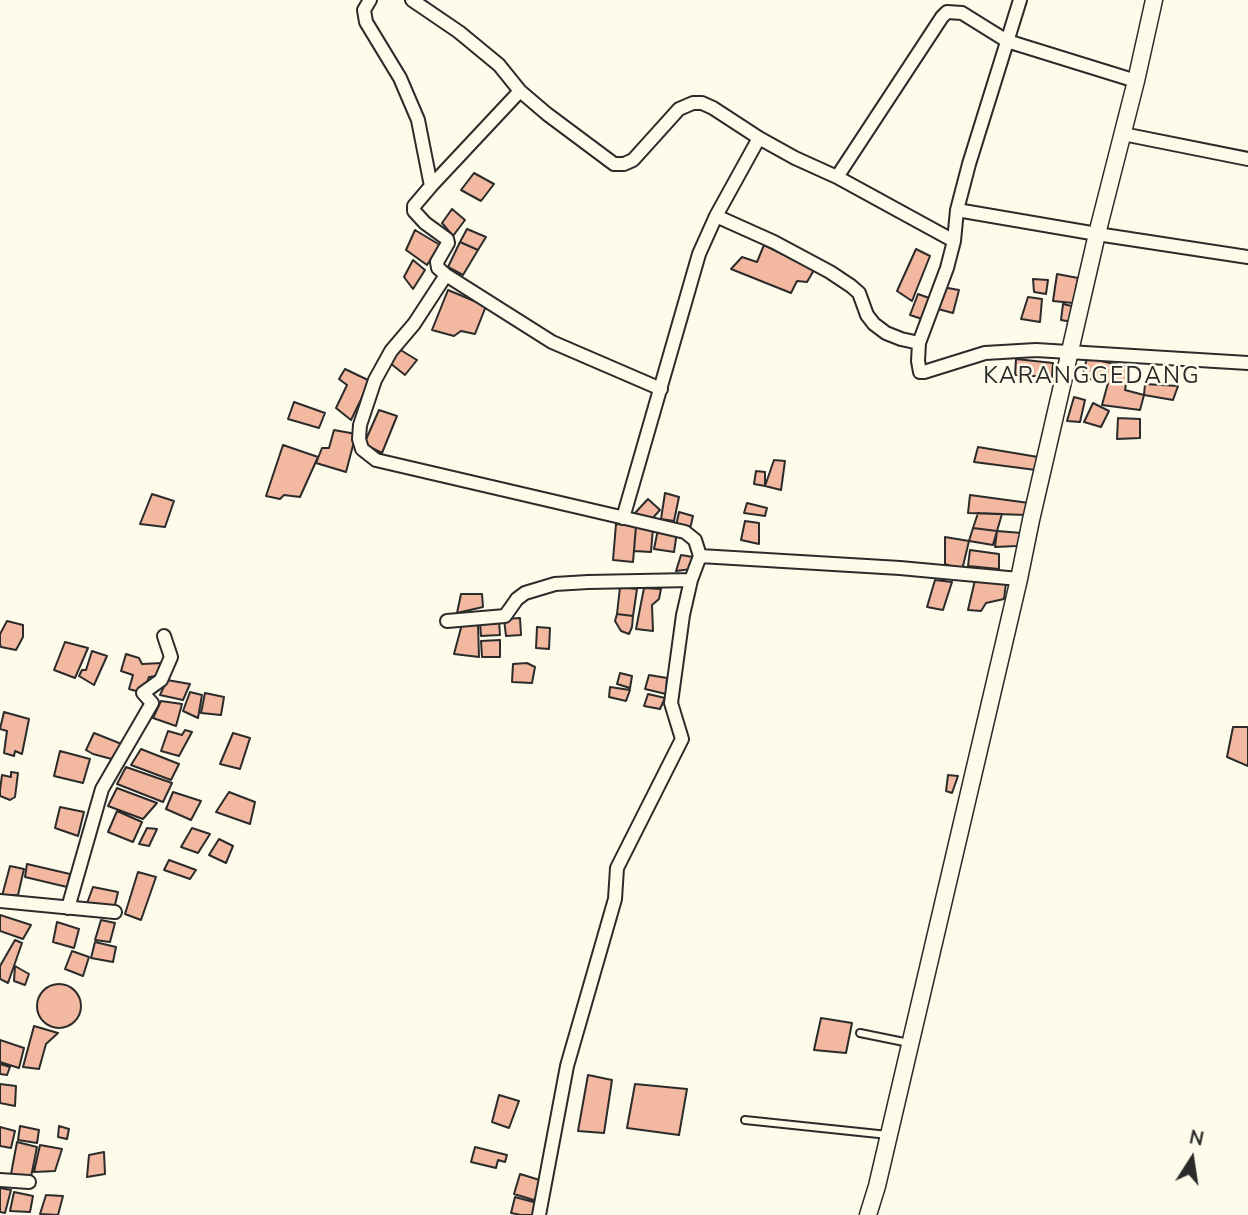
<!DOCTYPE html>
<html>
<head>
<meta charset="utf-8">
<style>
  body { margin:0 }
  #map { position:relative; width:1248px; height:1215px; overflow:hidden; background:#fdfbea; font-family:"Nunito Sans",sans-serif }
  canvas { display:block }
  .north { position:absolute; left:1157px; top:1124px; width:70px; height:70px; -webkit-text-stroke:5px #fdfbea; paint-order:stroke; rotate:12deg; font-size:19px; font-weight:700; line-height:28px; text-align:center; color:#2b2b2b }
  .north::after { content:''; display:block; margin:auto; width:24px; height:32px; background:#2b2b2b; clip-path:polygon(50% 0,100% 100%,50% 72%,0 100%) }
</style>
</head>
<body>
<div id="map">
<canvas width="1248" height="1215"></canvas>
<div class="north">N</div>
</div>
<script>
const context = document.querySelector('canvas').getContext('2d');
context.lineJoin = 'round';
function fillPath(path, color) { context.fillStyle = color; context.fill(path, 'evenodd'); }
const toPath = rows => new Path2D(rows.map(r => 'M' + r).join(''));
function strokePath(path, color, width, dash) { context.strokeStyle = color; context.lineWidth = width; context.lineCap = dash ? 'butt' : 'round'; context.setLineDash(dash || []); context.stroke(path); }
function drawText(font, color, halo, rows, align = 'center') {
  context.font = font + ' "Nunito Sans",sans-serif'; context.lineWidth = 5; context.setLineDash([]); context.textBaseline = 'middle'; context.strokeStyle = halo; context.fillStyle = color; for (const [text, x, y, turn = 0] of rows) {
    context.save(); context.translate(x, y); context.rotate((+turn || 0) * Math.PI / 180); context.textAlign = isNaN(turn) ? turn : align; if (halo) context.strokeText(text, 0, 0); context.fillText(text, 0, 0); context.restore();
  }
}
const building = toPath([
  [474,173,494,184,481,201,461,190,474,173],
  [452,209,465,220,453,236,442,223,452,209],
  [467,229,486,237,478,250,460,242,467,229],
  [415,230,440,245,427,265,406,250,415,230],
  [460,242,478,250,463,275,448,267,460,242],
  [764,245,814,270,807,282,797,281,791,293,731,269,742,257,757,262,764,245],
  [916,249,930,256,912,301,897,291,916,249],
  [413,260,425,270,413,289,404,277,413,260],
  [1057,274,1078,278,1073,303,1053,301,1057,274],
  [1033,279,1048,280,1046,294,1034,292,1033,279],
  [942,287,959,290,953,313,938,309,942,287],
  [448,290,486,306,475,334,461,331,454,336,432,330,448,290],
  [918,294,932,299,925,320,910,315,918,294],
  [1028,297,1042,299,1040,322,1021,319,1028,297],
  [1063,304,1076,307,1072,322,1061,320,1063,304],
  [399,349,417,360,405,375,390,363,399,349],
  [1087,358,1129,367,1125,390,1144,395,1140,410,1102,405,1108,383,1082,377,1087,358],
  [1016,359,1053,363,1052,377,1015,375,1016,359],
  [345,369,370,381,351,420,336,408,347,385,339,379,345,369],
  [1145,384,1178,386,1173,400,1144,395,1145,384],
  [1074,397,1085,400,1080,422,1067,421,1074,397],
  [294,402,325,413,319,428,288,419,294,402],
  [1093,403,1109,411,1101,427,1084,422,1093,403],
  [379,410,397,416,382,453,364,444,379,410],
  [1118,418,1140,419,1140,438,1117,439,1118,418],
  [334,430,356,434,346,472,316,463,322,448,329,448,334,430],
  [283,445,318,457,300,497,284,495,280,499,266,496,283,445],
  [978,447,1038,457,1036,470,974,462,978,447],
  [774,460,785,461,781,490,765,486,774,460],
  [756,471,765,472,765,486,754,484,756,471],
  [665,493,679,497,674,521,661,519,665,493],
  [152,494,174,501,165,527,140,524,152,494],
  [970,495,1029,503,1026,515,968,513,970,495],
  [648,499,660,510,649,522,635,513,648,499],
  [747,503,767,508,765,516,744,513,747,503],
  [679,512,693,516,690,529,676,526,679,512],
  [978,513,1002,514,997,531,973,528,978,513],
  [745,521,759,523,759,544,741,540,745,521],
  [616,524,636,526,633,562,613,560,616,524],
  [636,526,653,528,651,552,634,551,636,526],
  [973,528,997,531,993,545,969,541,973,528],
  [658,529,677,532,674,552,654,549,658,529],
  [997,531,1022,533,1017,546,995,547,997,531],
  [945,537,969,541,962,570,945,564,945,537],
  [970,550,999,554,999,569,968,566,970,550],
  [681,555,693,557,691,569,676,571,681,555],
  [935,580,952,582,943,610,927,607,935,580],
  [975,580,1006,583,1004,599,986,603,981,611,968,610,975,580],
  [620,587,637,589,633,616,617,614,620,587],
  [644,588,661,589,659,599,652,605,653,631,636,629,644,588],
  [461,594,482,594,483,607,457,613,461,594],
  [617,614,633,616,632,627,629,634,621,631,615,621,617,614],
  [520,618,521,635,506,636,504,619,520,618],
  [7,621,23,625,23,637,16,650,1,647,0,644,0,634,7,621],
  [499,621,500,635,481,636,480,622,499,621],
  [462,624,478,624,479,657,454,654,462,624],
  [537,627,550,628,549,649,536,648,537,627],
  [500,640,500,657,482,657,481,641,500,640],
  [65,642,88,648,75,678,54,670,65,642],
  [92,651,107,656,94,685,79,676,82,670,86,670,92,651],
  [126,654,139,658,142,664,162,663,157,676,149,677,143,693,129,689,133,675,121,671,126,654],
  [527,663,535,667,532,683,512,682,513,664,527,663],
  [620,673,632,676,630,688,617,684,620,673],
  [649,675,667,678,666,694,645,689,649,675],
  [167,680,190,684,183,700,160,695,167,680],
  [610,687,630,690,626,701,609,697,610,687],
  [190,692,202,695,198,718,183,711,190,692],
  [205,693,224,697,221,715,201,713,205,693],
  [648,694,665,698,660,709,644,706,648,694],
  [161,701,182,704,176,726,153,718,161,701],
  [4,712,29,719,22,754,15,751,14,756,4,753,7,731,0,729,4,712],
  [1233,727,1248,727,1248,766,1227,757,1233,727],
  [185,730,192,732,179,756,161,751,168,731,182,735,185,730],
  [94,733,124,745,119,761,93,754,86,750,94,733],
  [233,733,250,738,240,769,220,764,233,733],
  [141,749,179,764,171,780,131,765,141,749],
  [60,751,90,759,83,783,54,776,60,751],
  [126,767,172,783,163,802,117,784,126,767],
  [11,772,18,773,15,797,10,800,0,796,0,790,2,775,11,777,11,772],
  [948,775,958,776,952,793,946,791,948,775],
  [117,788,157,803,143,819,108,806,117,788],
  [173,792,201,801,191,820,166,809,173,792],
  [229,792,255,802,250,824,216,812,229,792],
  [60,807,84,812,78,836,55,828,60,807],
  [117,811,142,822,133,842,108,832,117,811],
  [147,828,157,829,149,846,139,844,147,828],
  [192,828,210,834,198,853,181,847,192,828],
  [219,839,233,846,226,863,209,855,219,839],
  [169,860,196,870,190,879,164,870,169,860],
  [27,864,70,874,67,887,25,877,27,864],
  [10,866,24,869,18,895,2,896,10,866],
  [138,872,156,877,141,920,125,914,138,872],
  [93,887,118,892,114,909,86,906,93,887],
  [0,915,31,925,23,939,0,931,0,915],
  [101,920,115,923,110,942,95,940,101,920],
  [57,922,79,929,74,948,53,942,57,922],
  [15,940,22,943,8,983,0,979,0,966,15,940],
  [95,942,116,947,113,962,91,958,95,942],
  [72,951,89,957,83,976,65,969,72,951],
  [15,966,29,974,25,985,14,981,15,966],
  '37 1006a22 22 0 1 1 44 0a22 22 0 1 1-44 0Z',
  [821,1018,852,1023,846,1053,814,1050,821,1018],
  [34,1026,58,1033,46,1044,39,1069,23,1067,34,1026],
  [0,1040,24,1048,19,1068,0,1062,0,1040],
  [0,1064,10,1067,7,1075,0,1074,0,1064],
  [588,1075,612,1080,604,1133,578,1131,588,1075],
  [0,1084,16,1086,15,1106,0,1103,0,1084],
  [635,1084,687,1089,679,1135,627,1128,635,1084],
  [499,1095,519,1101,509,1128,492,1122,499,1095],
  [20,1126,39,1130,37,1143,18,1140,20,1126],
  [59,1126,69,1129,67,1139,58,1137,59,1126],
  [0,1127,15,1131,11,1148,0,1146,0,1127],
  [17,1142,37,1147,31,1177,11,1174,17,1142],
  [40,1145,62,1149,55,1171,34,1172,40,1145],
  [475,1147,507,1155,505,1162,498,1160,496,1168,471,1162,475,1147],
  [104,1152,105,1174,87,1177,89,1155,104,1152],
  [520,1174,543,1181,537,1201,514,1194,520,1174],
  [0,1188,11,1190,5,1213,0,1212,0,1188],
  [14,1192,33,1196,30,1212,10,1211,14,1192],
  [46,1195,63,1196,58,1215,40,1214,46,1195],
  [515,1197,537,1203,534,1215,521,1215,511,1213,515,1197]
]);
const lane = toPath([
  [860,1033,909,1043],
  [745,1120,888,1135]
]);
const street = toPath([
  [370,0,364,10,366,22,400,78,418,120,431,186,414,206,414,211,425,223,447,239,448,243,437,262,438,268,446,275,552,342,661,389],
  [412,0,459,32,499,65,520,91,547,114,614,164,624,164,633,160,679,109,693,103,702,103,713,108,759,138,795,158,837,177,954,241,957,210,969,164,1020,0],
  [1123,134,1248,159],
  [837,177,942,17,947,12,962,13,1007,41,1136,81],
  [431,186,520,91],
  [957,210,1097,234,1248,257],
  [716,216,774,242,830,272,851,286,859,293,867,315,874,324,886,333,901,339,919,343],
  [954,241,947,268,919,343,918,361,920,372,924,372,985,353,1036,350,1248,363],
  [446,275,414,324,391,351,375,380,360,425,359,439,362,449,376,460,685,532,695,540,700,556],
  [623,518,699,254,716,216,759,138],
  [447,621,505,616,517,599,525,593,555,584,588,582,691,580],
  [0,901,115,912],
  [68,908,102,789,152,703,143,693,161,680,171,657,164,636],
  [0,1180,29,1182],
  [539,1215,567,1066,615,899,617,868,682,739,671,703,683,615,691,580,700,556,900,568,1019,579]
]);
const secondary = toPath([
  [868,1215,877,1186,1019,579,1031,520,1097,234,1136,81,1154,0]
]);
const quarterNames = [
  ["KARANGGEDANG",1092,377]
];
fillPath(building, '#f2b8a0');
strokePath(building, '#2b2b2b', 2);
strokePath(lane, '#2b2b2b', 10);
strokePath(street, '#2b2b2b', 16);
strokePath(secondary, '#2b2b2b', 19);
strokePath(lane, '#fdfbea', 6);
strokePath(street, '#fdfbea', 12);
strokePath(secondary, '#fdfbea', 16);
context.letterSpacing = '2px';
drawText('23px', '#2b2b2b', '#fdfbea', quarterNames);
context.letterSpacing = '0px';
</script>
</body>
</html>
